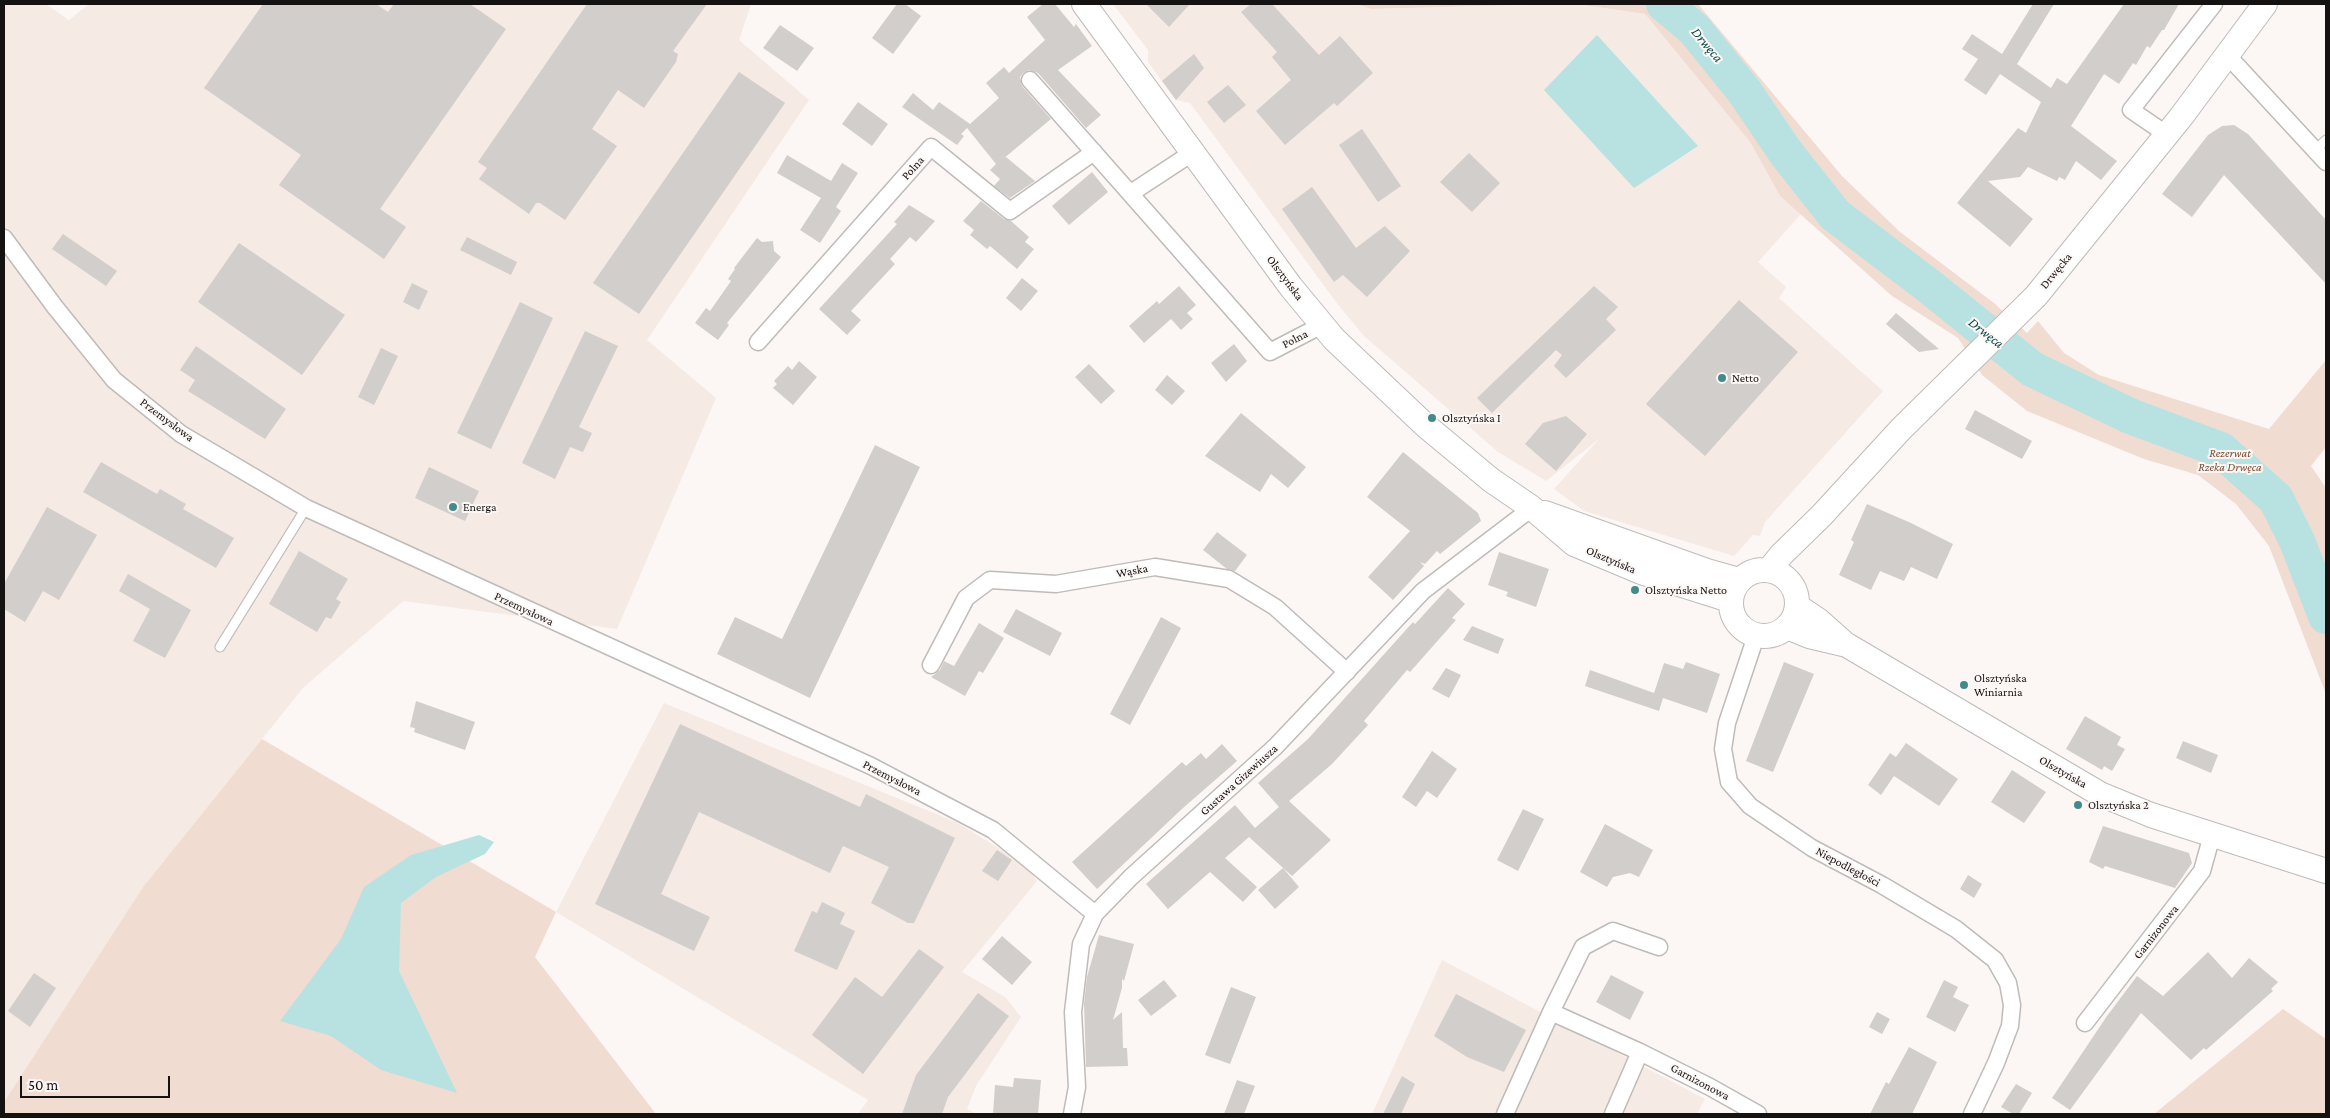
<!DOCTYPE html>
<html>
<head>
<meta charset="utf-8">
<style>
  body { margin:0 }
  #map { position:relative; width:2330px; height:1118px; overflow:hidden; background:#fcf7f5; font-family:"Crimson Pro",serif }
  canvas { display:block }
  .frame { position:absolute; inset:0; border:5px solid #151312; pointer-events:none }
  .scale { position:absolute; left:20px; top:1076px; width:150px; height:22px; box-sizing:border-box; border:2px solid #151312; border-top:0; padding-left:6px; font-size:15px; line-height:18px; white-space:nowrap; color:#151312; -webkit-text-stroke:4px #fcf7f5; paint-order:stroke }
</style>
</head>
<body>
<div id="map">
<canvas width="2330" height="1118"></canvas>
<div class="frame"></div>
<div class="scale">50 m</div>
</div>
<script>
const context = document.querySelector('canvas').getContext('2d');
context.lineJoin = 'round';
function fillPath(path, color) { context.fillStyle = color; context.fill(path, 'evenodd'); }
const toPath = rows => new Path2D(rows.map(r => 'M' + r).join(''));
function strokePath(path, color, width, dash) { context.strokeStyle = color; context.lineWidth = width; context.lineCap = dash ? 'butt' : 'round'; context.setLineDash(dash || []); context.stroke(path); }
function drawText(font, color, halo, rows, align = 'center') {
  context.font = font + ' "Crimson Pro",serif'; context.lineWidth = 4; context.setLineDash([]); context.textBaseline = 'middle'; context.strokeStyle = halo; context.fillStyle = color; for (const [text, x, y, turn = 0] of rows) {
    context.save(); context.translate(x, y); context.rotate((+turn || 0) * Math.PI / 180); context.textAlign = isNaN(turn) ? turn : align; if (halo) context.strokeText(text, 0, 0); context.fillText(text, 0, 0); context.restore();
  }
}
const built = toPath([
  [4,4,46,4,69,20,89,4,751,4,739,40,809,100,647,340,716,398,617,629,403,601,303,688,143,887,4,1102],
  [1113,4,1356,4,1371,9,1576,4,1645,14,1750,142,1780,196,1801,214,1758,262,1786,287,1779,298,1883,391,1765,522,1760,536,1753,535,1734,556,1584,511,1554,489,1599,439,1546,481,1498,452,1364,336,1339,306,1190,103,1176,100,1148,62,1148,50],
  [664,703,956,822,1023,863,1037,881,962,972,1005,997,1021,1017,976,1086,967,1109,977,1114,858,1114,868,1100,556,912],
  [1442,960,1705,1099,1697,1114,1372,1114]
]);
const green = toPath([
  [1356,4,1561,4,1371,9],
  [1576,4,1698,4,1842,176,1900,232,1994,303,2027,333,2038,321,2064,353,2099,375,2269,429,2326,360,2326,447,2311,466,2326,488,2326,694,2269,546,2236,504,2198,475,2144,459,2027,411,1982,375,1958,338,1892,296,1780,196,1750,142,1645,14],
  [262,739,556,912,535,957,656,1114,4,1114,4,1102,143,887],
  [2283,1009,2326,1039,2326,1114,2154,1114]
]);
const water = toPath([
  [1597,35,1698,146,1634,188,1544,90],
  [479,835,494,842,485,854,436,877,401,903,399,971,457,1093,381,1070,331,1036,280,1021,341,939,364,887,411,855]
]);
const river = toPath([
  [1664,4,1694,29,1744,91,1786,153,1835,215,1930,287,2032,369,2130,416,2221,450,2276,499,2297,541,2326,616]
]);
const building = toPath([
  [263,4,376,4,388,12,394,4,470,4,506,29,380,209,406,227,384,259,279,185,301,155,204,88],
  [587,4,707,4,673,51,678,54,676,62,644,108,618,90,592,129,617,146,565,220,540,203,536,203,529,214,479,179,487,168,478,162],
  [897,4,905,4,921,16,893,54,872,38],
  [1043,4,1055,4,1074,27,1076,24,1092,46,1058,70,1101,115,1086,128,1038,73,1029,70,1023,73,1020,77,1022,86,1051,119,1003,159,1006,157,1035,181,1010,198,994,186,1000,179,990,170,996,164,967,128,961,134,964,136,957,145,902,107,913,93,933,110,939,102,970,124,999,98,986,83,1004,67,1009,73,1045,40,1027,17],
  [1146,4,1190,4,1169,27],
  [1251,4,1272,4,1319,55,1340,36,1373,73,1337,106,1334,103,1285,145,1256,111,1291,80,1272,57,1277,52,1241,12],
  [2033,4,2054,4,2017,64,2051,88,2057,78,2067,84,2124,4,2179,4,2164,30,2162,30,2150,48,2147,46,2136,65,2133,63,2119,84,2104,74,2071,126,2117,161,2101,180,2076,161,2065,180,2059,177,2057,181,2028,167,2020,177,1988,181,2033,219,2010,247,1957,203,2018,128,2026,133,2041,102,2000,74,1986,95,1964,80,1978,59,1962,49,1972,34,2002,54],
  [780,25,814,48,797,71,763,48],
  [1194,54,1204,68,1176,100,1162,81],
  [739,72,785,103,639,314,593,283],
  [1228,85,1246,105,1224,123,1207,102],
  [858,102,888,124,872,146,842,124],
  [2234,125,2248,134,2326,220,2326,284,2224,175,2192,217,2162,194,2208,135,2222,126],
  [1362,129,1401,186,1378,202,1339,145],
  [1469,153,1500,183,1472,212,1440,182],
  [787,155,831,181,842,163,858,173,836,207,841,211,820,243,800,230,821,198,777,173],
  [1092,172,1108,192,1069,225,1052,206],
  [1312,187,1356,248,1385,226,1410,251,1367,297,1343,275,1334,282,1282,209],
  [981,201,1004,219,1011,221,1029,237,1025,242,1034,249,1017,269,990,246,987,249,970,235,974,230,963,221],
  [909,205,935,221,916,242,910,237,890,259,895,264,851,311,861,320,847,335,819,309,897,224,894,222],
  [63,234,117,271,106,286,52,249],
  [467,237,517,262,511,275,460,250],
  [757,238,762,242,773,241,774,251,781,257,727,323,729,325,718,340,695,323,706,308,710,311,731,281,728,279,735,269,734,268],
  [239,243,345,315,302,375,198,302],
  [1022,278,1038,291,1021,311,1006,298],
  [412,283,428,291,419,310,403,302],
  [1179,286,1196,305,1187,313,1193,319,1181,330,1171,319,1144,343,1129,326,1157,301,1159,304],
  [1594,286,1618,307,1606,319,1616,330,1566,378,1554,366,1562,355,1556,350,1492,413,1477,398],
  [1739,300,1798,352,1705,456,1646,404],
  [520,302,553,318,491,449,457,433],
  [1896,313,1939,349,1919,352,1886,324],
  [585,331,618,346,579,427,592,433,583,452,570,447,555,479,522,463],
  [1234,344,1247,361,1226,382,1211,363],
  [196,346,286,409,265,439,188,391,195,380,180,370],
  [381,348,398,356,374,405,358,397],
  [799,361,817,377,793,405,773,388,777,384,774,381,788,366,792,370],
  [1089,364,1115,391,1101,404,1075,377],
  [1167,375,1185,391,1172,405,1155,390],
  [1975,410,2032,441,2022,459,1965,429],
  [1241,413,1306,467,1288,488,1271,474,1260,492,1205,456],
  [1566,416,1587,434,1556,471,1525,444,1543,423],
  [875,445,920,467,810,698,717,654,735,617,782,639],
  [1403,452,1478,513,1481,521,1440,554,1437,551,1425,564,1420,562,1424,566,1393,600,1368,577,1410,531,1367,497],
  [101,462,157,494,160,489,186,504,183,509,234,538,216,568,83,492],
  [429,467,479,491,465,521,415,498],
  [1867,504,1911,523,1953,544,1937,579,1911,567,1904,581,1880,571,1871,590,1839,575,1854,542,1851,540],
  [47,507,97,535,59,600,43,591,25,622,4,609,4,584],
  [1217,532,1247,555,1235,571,1227,569,1203,550],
  [299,551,348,579,336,599,341,602,331,619,326,617,317,632,269,604],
  [1499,552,1549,569,1536,607,1506,596,1508,592,1488,585],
  [128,574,191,610,165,658,133,641,150,609,119,591],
  [1448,588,1465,604,1452,618,1456,620,1410,672,1407,670,1364,721,1368,725,1332,764,1289,801,1331,840,1292,876,1249,837,1225,858,1257,887,1243,902,1210,872,1168,909,1146,884,1235,805,1255,828,1279,807,1258,783,1308,739,1413,622,1415,624],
  [1016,609,1062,633,1050,656,1003,632],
  [1161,617,1181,628,1130,725,1110,714],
  [979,623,1004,638,983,673,979,671,965,696,931,677,940,670,944,661,954,666],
  [1472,626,1504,639,1498,654,1463,640],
  [1686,662,1720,674,1707,713,1663,698,1659,711,1585,686,1590,670,1654,693,1664,663,1683,669],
  [1784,662,1814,674,1773,772,1746,761],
  [1446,668,1461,675,1449,698,1432,689],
  [416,701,475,722,465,750,414,732,415,728,410,727],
  [2085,716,2121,737,2117,745,2125,749,2112,771,2104,766,2102,770,2066,749],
  [680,724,860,807,866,794,955,838,914,923,908,923,871,903,889,867,843,846,830,873,699,812,661,894,710,917,694,951,595,904],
  [2183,741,2218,755,2211,773,2176,758],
  [1906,743,1958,779,1939,806,1894,776,1881,795,1868,785,1890,753,1896,757],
  [1222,744,1237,761,1183,808,1097,889,1072,862,1182,762,1186,766,1201,753,1206,759],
  [1432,751,1457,769,1437,798,1427,791,1416,807,1402,797],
  [2012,770,2046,792,2024,823,1991,802],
  [1523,809,1544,819,1518,871,1497,860],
  [1605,824,1653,850,1639,877,1630,873,1613,877,1607,887,1580,872],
  [2103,826,2189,853,2192,863,2175,888,2105,866,2103,869,2089,862],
  [997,850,1012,860,998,881,982,871],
  [1283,868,1299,887,1275,909,1258,890],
  [1968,875,1982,884,1974,898,1960,889],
  [822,902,845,913,840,924,855,931,837,970,794,951,812,911,817,913],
  [1099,935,1134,944,1124,981,1122,979,1122,988,1113,1020,1122,1012,1123,1048,1127,1048,1128,1066,1086,1067,1084,1003,1087,977],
  [1002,936,1032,962,1012,985,982,959],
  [919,949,944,967,863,1074,812,1035,855,977,882,997],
  [2208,952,2232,978,2249,958,2278,982,2271,989,2273,991,2206,1050,2204,1048,2191,1060,2141,1013,2070,1110,2052,1098,2107,1016,2137,976,2163,996],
  [34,973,56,988,30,1027,8,1011],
  [1611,975,1644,992,1630,1020,1596,1002],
  [1164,980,1177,996,1151,1016,1138,1000],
  [1944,980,1958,987,1953,997,1969,1005,1955,1032,1926,1017],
  [1231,987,1256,997,1230,1064,1205,1055],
  [978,993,1009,1016,948,1097,942,1114,902,1114,916,1075],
  [1456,994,1526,1030,1504,1072,1467,1057,1434,1036],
  [1877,1012,1890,1019,1882,1034,1869,1027],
  [1909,1047,1937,1062,1912,1114,1870,1114,1886,1082,1889,1084],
  [1402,1076,1415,1084,1401,1114,1383,1114],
  [1014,1078,1041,1080,1038,1114,993,1114,995,1085,1013,1087],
  [1237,1080,1255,1086,1244,1114,1224,1114],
  [2016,1084,2032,1093,2019,1114,2013,1114,2001,1107]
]);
const lane = toPath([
  [2315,150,2326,140],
  [220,647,306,508]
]);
const street = toPath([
  [2228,56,2326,162],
  [1030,80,1270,352,1322,325],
  [2166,134,2131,110,2214,4],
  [1131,193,1192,153],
  [4,238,55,307,114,380,181,434,306,508,871,766,993,830,1095,914],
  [758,342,931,147,1010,211,1094,152],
  [1756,636,1727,723,1723,749,1729,782,1750,806,1812,848,1882,885,1956,929,1995,960,2008,983,2012,1005,2010,1026,1996,1063,1972,1114],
  [931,665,966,598,990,580,1056,584,1155,567,1229,579,1275,607,1347,672],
  [1551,1012,1583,947,1613,931,1659,947],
  [2085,1023,2202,871,2212,835],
  [1072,1114,1077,1087,1073,1012,1081,944,1095,914,1131,877,1275,747,1423,591,1532,508],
  [1505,1114,1551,1012,1640,1052,1710,1087,1758,1114],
  [1613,1114,1640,1052]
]);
const secondary = toPath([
  [1084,4,1291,287,1334,339,1426,426,1491,480,1532,508,1574,544,1641,572,1730,600],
  [1545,513,1707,571,1739,580],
  '1731 603a33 33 0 1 1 66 0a33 33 0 1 1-66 0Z',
  [1769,570,1781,555,1822,515,1901,429,2036,296,2181,117,2265,4],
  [1797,606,1818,620,1845,644,2100,794,2151,815,2326,871],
  [1787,627,1809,636,1843,644]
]);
const markers = [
  [1722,378,5,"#438b8b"],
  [1432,418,5,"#438b8b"],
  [453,507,5,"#438b8b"],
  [1635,590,5,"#438b8b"],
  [1964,685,5,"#438b8b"],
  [2078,805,5,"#438b8b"]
];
const streetNames = [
  ["Polna",913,168,-48],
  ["Drwęcka",2056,271,-51],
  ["Olsztyńska",1285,278,53],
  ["Polna",1295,339,-27],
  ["Przemysłowa",167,420,37],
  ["Olsztyńska",1611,560,23],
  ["Wąska",1132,571,-10],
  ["Przemysłowa",524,609,25],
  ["Olsztyńska",2063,772,30],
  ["Przemysłowa",892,778,27],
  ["Gustawa Gizewiusza",1239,780,-42],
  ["Niepodległości",1848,867,28],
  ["Garnizonowa",2156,932,-52],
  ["Garnizonowa",1700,1082,28]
];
const poiNames = [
  ["Netto",1732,378],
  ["Olsztyńska I",1442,418],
  ["Energa",463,507],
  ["Olsztyńska Netto",1645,590],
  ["Olsztyńska",1974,678],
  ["Winiarnia",1974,692],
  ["Olsztyńska 2",2088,805]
];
const parkNames = [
  ["Rezerwat",2230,453],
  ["Rzeka Drwęca",2230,467]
];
const waterNames = [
  ["Drwęca",1707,45,50],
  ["Drwęca",1986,333,38]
];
fillPath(built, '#f5eae4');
fillPath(green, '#f1dcd1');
fillPath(water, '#b7e2e1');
strokePath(river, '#b7e2e1', 36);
fillPath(building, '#d2cecc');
strokePath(lane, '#bfbbb9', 11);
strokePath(street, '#bfbbb9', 19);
strokePath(secondary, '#bfbbb9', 26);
strokePath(lane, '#fff', 9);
strokePath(street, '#fff', 16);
strokePath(secondary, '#fff', 24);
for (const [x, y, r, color] of markers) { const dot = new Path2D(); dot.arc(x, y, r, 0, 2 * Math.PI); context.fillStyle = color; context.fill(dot); strokePath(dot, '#fcf7f5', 2); }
drawText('12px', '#151312', '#fcf7f5', streetNames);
drawText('12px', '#151312', '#fcf7f5', poiNames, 'left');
drawText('italic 12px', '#77492f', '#fcf7f5', parkNames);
drawText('italic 14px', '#064848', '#fcf7f5', waterNames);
</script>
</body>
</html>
